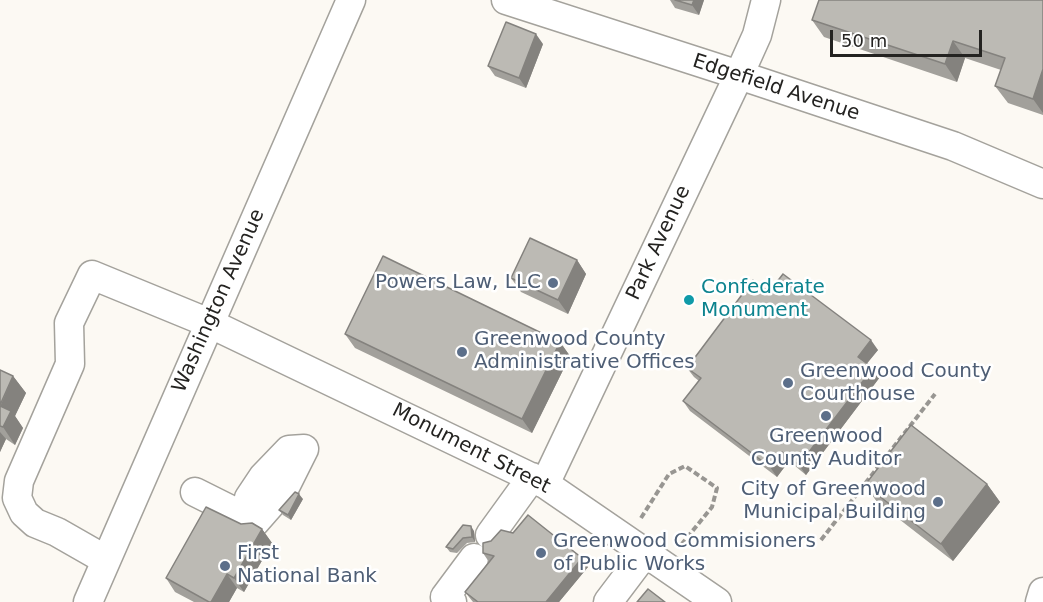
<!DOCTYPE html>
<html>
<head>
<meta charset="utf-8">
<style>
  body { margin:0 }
  #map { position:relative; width:1043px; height:602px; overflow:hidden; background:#fcf9f3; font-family:"DejaVu Sans",sans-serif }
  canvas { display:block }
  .scale { position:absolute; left:830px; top:30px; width:152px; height:27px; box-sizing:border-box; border:3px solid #242321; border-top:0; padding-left:8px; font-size:18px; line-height:21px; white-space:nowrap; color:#242321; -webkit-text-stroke:4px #fff; paint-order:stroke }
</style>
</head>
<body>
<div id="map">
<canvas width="1043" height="602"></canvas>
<div class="scale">50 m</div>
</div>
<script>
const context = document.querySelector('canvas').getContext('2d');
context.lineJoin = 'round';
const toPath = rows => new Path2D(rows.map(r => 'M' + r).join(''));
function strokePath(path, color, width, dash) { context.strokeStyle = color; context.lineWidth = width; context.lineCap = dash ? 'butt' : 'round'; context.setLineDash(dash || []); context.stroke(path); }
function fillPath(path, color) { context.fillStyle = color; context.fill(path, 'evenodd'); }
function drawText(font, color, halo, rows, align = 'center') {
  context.font = font + ' "DejaVu Sans",sans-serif'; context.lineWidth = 5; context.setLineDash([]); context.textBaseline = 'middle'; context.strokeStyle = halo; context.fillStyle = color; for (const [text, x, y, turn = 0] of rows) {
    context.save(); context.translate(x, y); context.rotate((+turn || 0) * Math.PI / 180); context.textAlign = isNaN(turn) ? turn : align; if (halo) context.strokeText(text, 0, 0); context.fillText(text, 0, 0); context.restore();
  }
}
const path = toPath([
  [641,518,669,474,685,466,717,488,712,507,681,545],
  [821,540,935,394]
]);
const minor = toPath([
  [506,0,739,75,953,146,1043,184],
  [545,484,739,75,757,35,766,0],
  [195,492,245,517,249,498,263,477,289,450,304,449],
  [255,522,284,489,304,449],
  [490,535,532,477],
  [106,560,57,532,35,523,24,513,17,498,19,481,70,364,69,323,92,275,209,323,545,484,717,602],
  [88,602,351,0],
  [452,602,445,597,474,558],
  [608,602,645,553],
  [1040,602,1043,592]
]);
const wall = toPath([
  [670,0,704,0,699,15,675,8],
  [1043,0,1043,115,1008,103,995,86,1001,70,965,58,957,82,824,37,812,20],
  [543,44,526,88,495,76,488,66],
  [577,260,586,274,568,314,521,292,511,278],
  [769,292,878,350,867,363,880,377,806,475,789,461,777,477,690,411,683,401,699,381,694,377,687,368],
  [345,334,560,342,570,356,532,433,355,348],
  [0,370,13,376,26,393,15,416,23,428,15,445,6,439,0,452],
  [987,484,1000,502,953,561,877,502,865,485],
  [303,499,291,520,283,515,279,510],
  [241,524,262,529,272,543,244,592,237,588,229,602,194,602,175,592,166,578],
  [474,531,475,542,467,543,457,553,450,552,446,547],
  [483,553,588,567,559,602,473,602,465,592,489,562]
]);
const shadedWall = toPath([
  [694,0,704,0,699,15,692,5],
  [536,34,543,44,526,88,519,78],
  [953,41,965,58,957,82,945,64],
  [1043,69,1043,113,1033,99],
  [577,260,586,274,568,314,558,300],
  [871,340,878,350,865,366,858,357],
  [560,342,570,356,532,433,522,419],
  [873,368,880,377,806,475,799,465],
  [13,376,26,393,15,416,23,428,15,445,3,427,0,407],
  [0,432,6,439,0,452],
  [782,452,789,461,777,477,770,467],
  [987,484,1000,502,953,561,941,544],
  [299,494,303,499,291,520,288,515],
  [471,526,474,531,475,542,472,537],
  [262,529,272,543,244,592,234,578],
  [582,558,588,567,559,602,546,602],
  [227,574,237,588,229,602,211,602]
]);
const building = toPath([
  [675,0,694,0,692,5,675,0],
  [819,0,1043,0,1043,69,1033,99,995,86,1005,58,953,41,945,64,812,20,819,0],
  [506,22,536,34,519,78,488,66,506,22],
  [530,238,577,260,558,300,511,278,530,238],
  [383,256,560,342,522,419,345,334,383,256],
  [783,274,871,340,858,357,873,368,799,465,782,452,770,467,683,401,701,378,687,368,753,280,769,292,783,274],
  [0,370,13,376,0,405,0,370],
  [0,406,11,411,3,427,0,426,0,406],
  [911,425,987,484,941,544,865,485,911,425],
  [295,492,299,494,288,515,279,510,295,492],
  [206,507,241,524,252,523,262,529,234,578,227,574,211,602,209,602,166,578,206,507],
  [528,515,582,558,546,602,478,602,465,592,494,556,483,553,483,543,491,541,501,530,513,533,528,515],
  [463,525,471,526,472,537,463,538,453,549,446,547,463,525],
  [648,589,665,602,637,602,648,589]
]);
const markers = [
  [553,283,6,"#5c6f8a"],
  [689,300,6,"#0f9aa8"],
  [462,352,6,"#5c6f8a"],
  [788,383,6,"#5c6f8a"],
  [826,416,6,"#5c6f8a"],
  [938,502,6,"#5c6f8a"],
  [541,553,6,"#5c6f8a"],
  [225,566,6,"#5c6f8a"]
];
const streetNames = [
  ["Edgefield Avenue",776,88,18],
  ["Park Avenue",659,243,-65],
  ["Washington Avenue",219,301,-66],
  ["Monument Street",471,449,27]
];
const serviceNames = [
  ["Powers Law, LLC",541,283,"right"],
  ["Greenwood County",474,340],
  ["Administrative Offices",474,363],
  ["Greenwood County",800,372],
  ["Courthouse",800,395],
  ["Greenwood",826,437,"center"],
  ["County Auditor",826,460,"center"],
  ["City of Greenwood",926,490,"right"],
  ["Municipal Building",926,513,"right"],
  ["Greenwood Commisioners",553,542],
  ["of Public Works",553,565],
  ["First",237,554],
  ["National Bank",237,577]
];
const cultureNames = [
  ["Confederate",701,288],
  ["Monument",701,311]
];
strokePath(minor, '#a4a29c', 31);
strokePath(path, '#989692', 4, [6, 3]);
strokePath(minor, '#fff', 28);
fillPath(wall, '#a2a09b');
fillPath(shadedWall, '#84827e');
fillPath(building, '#bcbab4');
strokePath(building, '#84827e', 1.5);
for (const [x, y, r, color] of markers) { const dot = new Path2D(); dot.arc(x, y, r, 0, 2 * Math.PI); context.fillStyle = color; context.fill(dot); strokePath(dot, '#fff', 2); }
drawText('20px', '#242321', '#fff', streetNames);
drawText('20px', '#4e5e75', '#fff', serviceNames, 'left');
drawText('20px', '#0d838f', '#fff', cultureNames, 'left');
</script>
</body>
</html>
